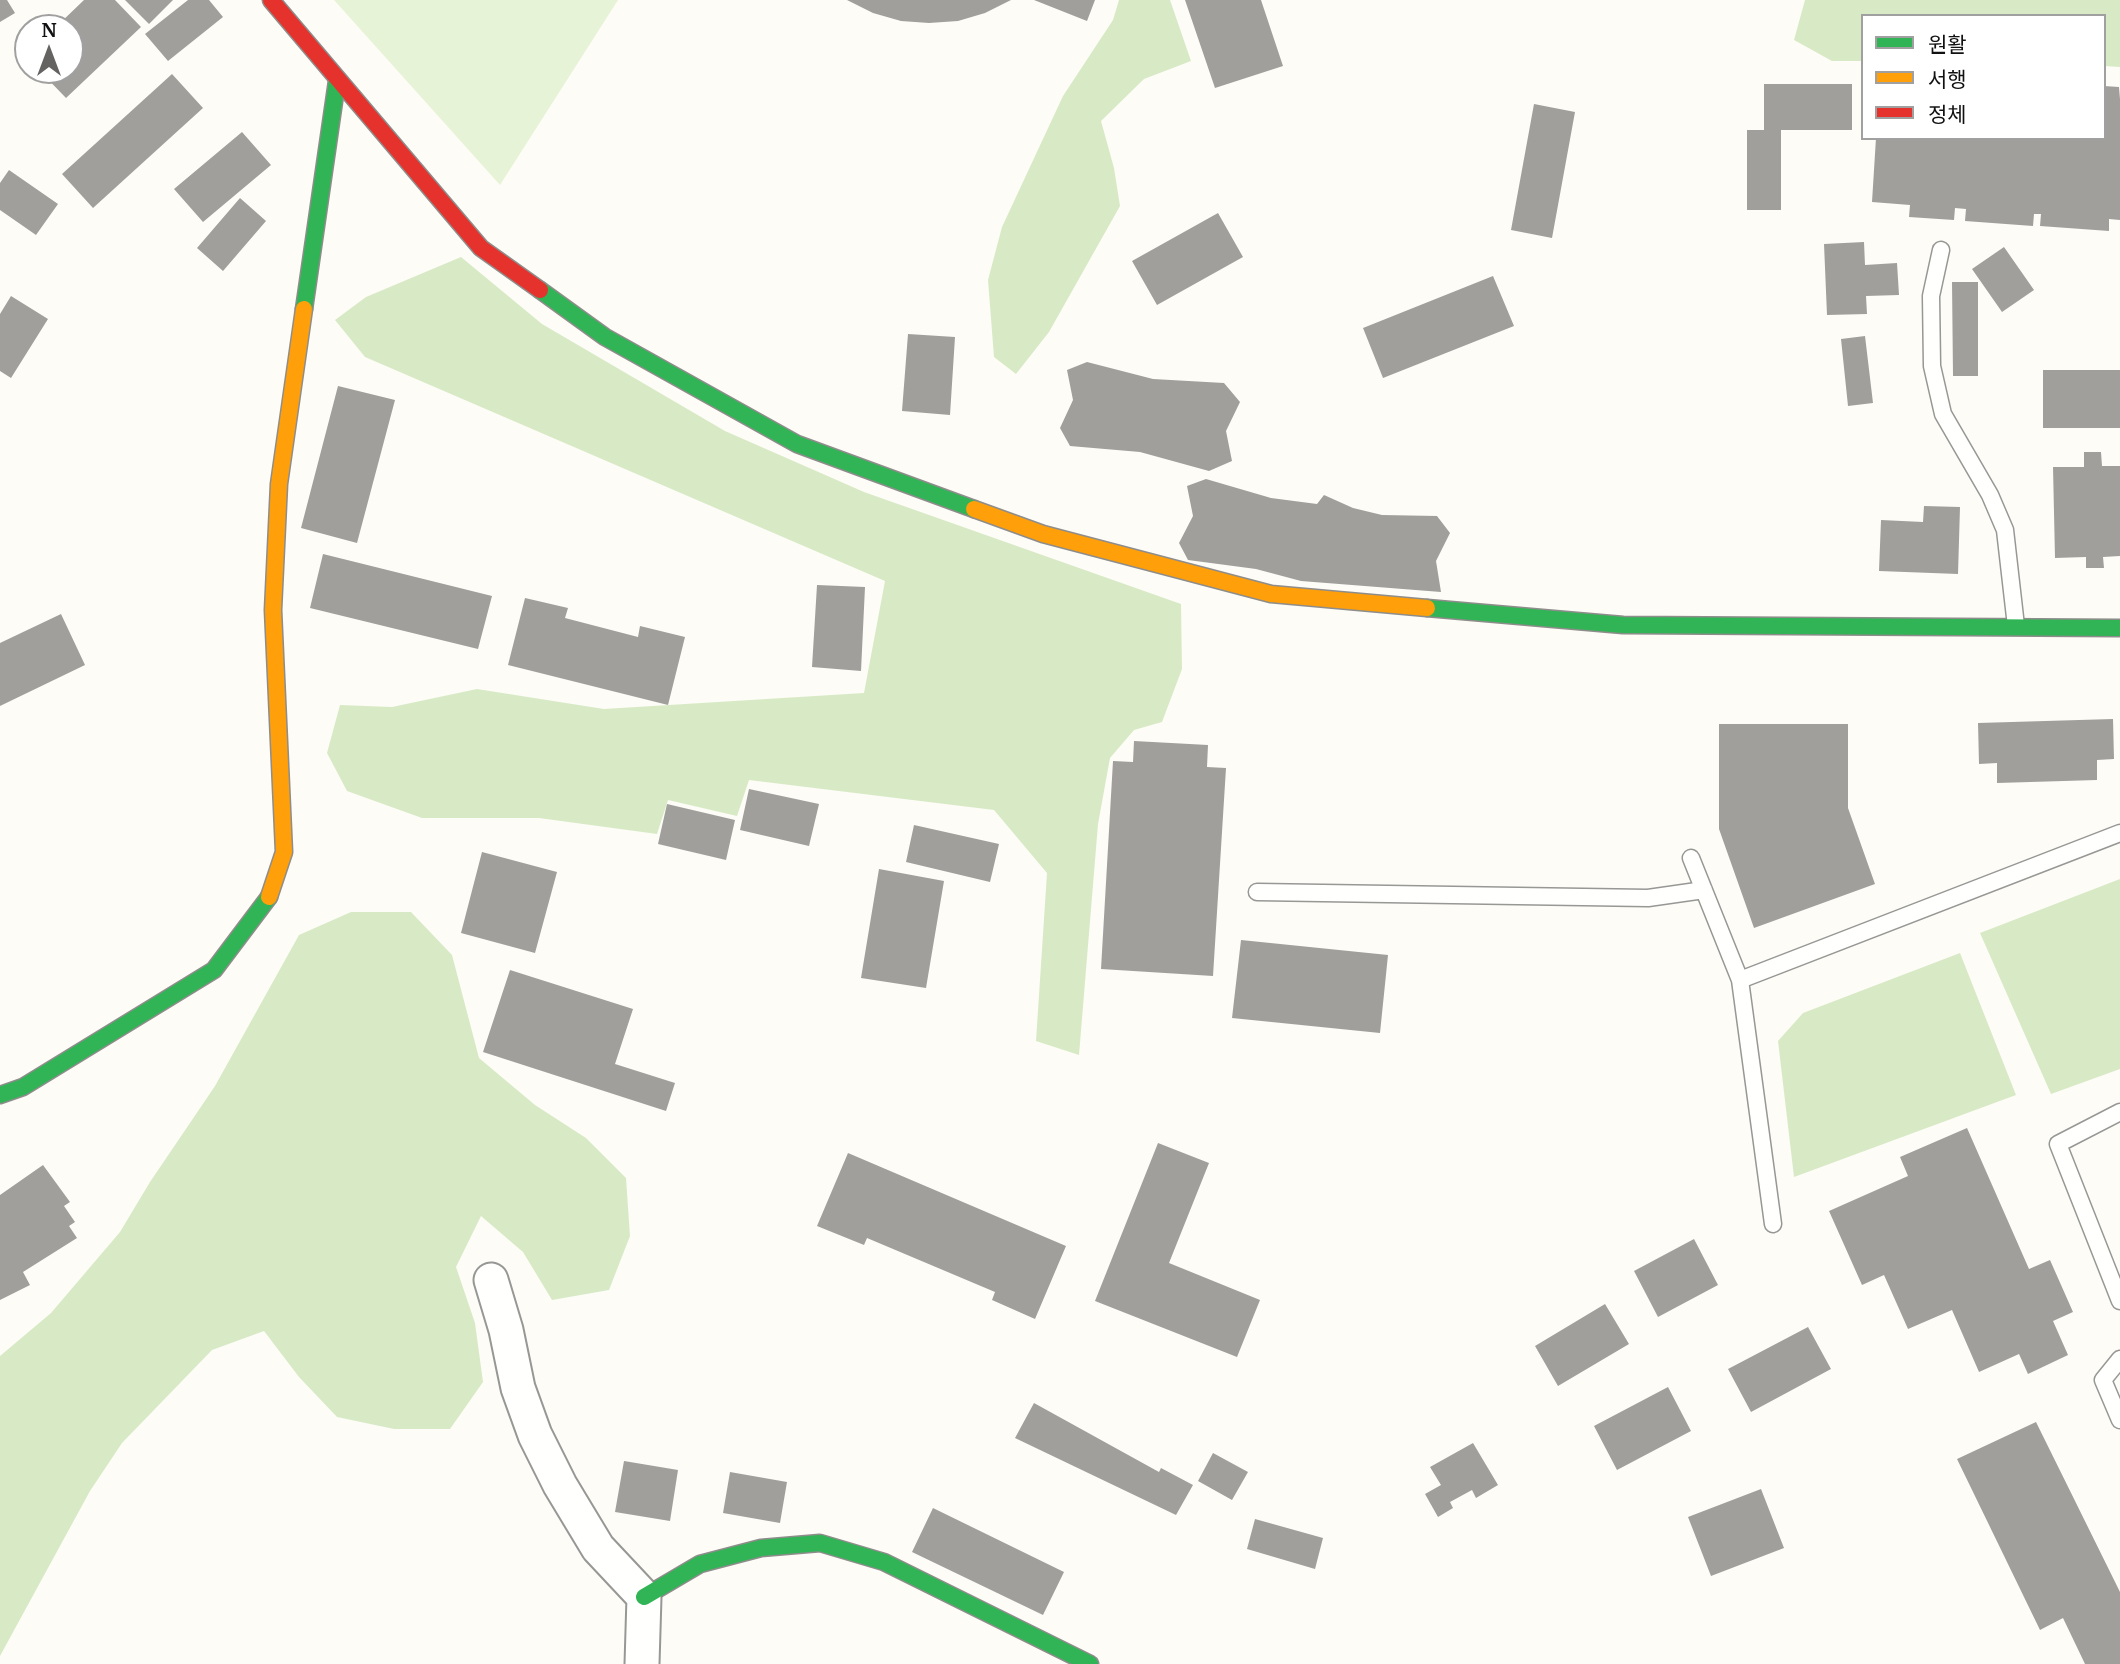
<!DOCTYPE html>
<html>
<head>
<meta charset="utf-8">
<style>
  body { margin:0 }
  #map { position:relative; width:2120px; height:1664px; overflow:hidden; background:#fdfcf7; font-family:Merriweather,"Noto Sans KR",serif }
  canvas { display:block }
  .legend { position:absolute; left:1861px; top:14px; width:245px; height:126px; box-sizing:border-box; background:#fff; border:2px solid #a0a0a0; margin:0; padding:9px 12px; list-style:none; font-size:21px; color:#111 }
  .legend li { display:flex; align-items:center; gap:14px; height:35px }
  .legend b { width:35px; border:2px solid #a0a0a0 }
  .north { position:absolute; left:14px; top:14px; width:70px; height:70px; box-sizing:border-box; background:#fff; border:2px solid #a0a0a0; border-radius:50%; rotate:0deg; font-size:19px; font-weight:700; line-height:28px; text-align:center; color:#111 }
  .north::after { content:''; display:block; margin:auto; width:24px; height:32px; background:#646362; clip-path:polygon(50% 0,100% 100%,50% 72%,0 100%) }
</style>
</head>
<body>
<div id="map">
<canvas width="2120" height="1664"></canvas>
<ul class="legend">
<li><b style="height:9px;background:#30b455"></b>원활</li>
<li><b style="height:9px;background:#ff9f0a"></b>서행</li>
<li><b style="height:9px;background:#e5322d"></b>정체</li>
</ul>
<div class="north">N</div>
</div>
<script>
const context = document.querySelector('canvas').getContext('2d');
context.lineJoin = 'round';
function fillPath(path, color) { context.fillStyle = color; context.fill(path, 'evenodd'); }
const toPath = rows => new Path2D(rows.map(r => 'M' + r).join(''));
function strokePath(path, color, width, dash) { context.strokeStyle = color; context.lineWidth = width; context.lineCap = dash ? 'butt' : 'round'; context.setLineDash(dash || []); context.stroke(path); }
const green = toPath([
  [334,0,618,0,500,185]
]);
const forest = toPath([
  [1119,0,1170,0,1191,61,1144,79,1101,121,1114,168,1120,206,1049,332,1016,374,994,357,988,280,1002,227,1063,96,1113,20],
  [1805,0,2120,0,2120,67,2104,66,2104,16,1863,16,1863,61,1832,61,1794,40],
  [461,257,542,324,725,431,864,492,1181,604,1182,669,1162,722,1134,730,1110,758,1098,824,1079,1055,1036,1041,1047,873,994,810,749,780,737,816,668,800,657,834,539,818,422,818,347,791,327,753,340,705,392,707,477,689,604,709,864,693,885,581,365,357,335,320,366,297],
  [2120,879,2120,1069,2051,1094,1980,933],
  [351,912,411,912,452,955,479,1058,535,1105,586,1138,626,1178,630,1236,609,1290,552,1300,523,1252,481,1216,456,1267,475,1323,483,1382,450,1429,394,1429,337,1417,299,1377,264,1331,212,1350,122,1443,90,1491,0,1656,0,1356,51,1313,120,1232,150,1182,215,1086,299,935],
  [1960,953,2016,1095,1794,1177,1778,1041,1803,1013]
]);
const building = toPath([
  [0,0,7,0,15,13,0,22],
  [84,0,115,0,141,27,66,98,39,70,70,70,70,28,58,25],
  [125,0,173,0,149,24],
  [188,0,209,0,223,17,168,61,145,34],
  [847,0,1011,0,985,13,958,21,929,23,901,21,873,13],
  [1034,0,1095,0,1087,21],
  [1185,0,1261,0,1283,66,1215,88],
  [172,74,203,108,93,208,62,174],
  [1764,84,1852,84,1852,130,1781,130,1781,210,1747,210,1747,130,1764,130],
  [2104,86,2119,87,2120,99,2120,220,2109,219,2109,231,2040,226,2041,214,2034,214,2033,226,1965,221,1966,209,1955,208,1954,220,1909,217,1910,205,1872,202,1876,138,2104,138],
  [1534,104,1575,112,1552,238,1511,230],
  [242,132,271,165,203,222,174,189],
  [9,170,58,204,36,235,0,210,0,183],
  [240,198,266,221,223,271,197,248],
  [1218,213,1243,257,1157,305,1132,261],
  [1864,242,1865,265,1897,263,1899,295,1866,296,1867,314,1827,315,1824,244],
  [2004,247,2034,290,2002,312,1972,269],
  [1493,276,1514,326,1383,378,1363,328],
  [1952,282,1978,282,1978,376,1953,376],
  [11,296,48,319,11,378,0,371,0,314],
  [908,334,955,337,950,415,902,411],
  [1865,336,1873,403,1848,406,1841,339],
  [1087,362,1153,379,1224,383,1240,402,1226,431,1232,461,1209,471,1140,452,1070,446,1060,428,1073,400,1067,370],
  [2043,370,2120,370,2120,428,2043,428],
  [338,386,395,400,357,543,301,528],
  [2084,452,2101,452,2102,466,2120,466,2120,556,2103,557,2104,568,2086,568,2086,557,2055,558,2053,467,2084,467],
  [1206,479,1271,498,1317,504,1324,495,1353,508,1382,515,1437,516,1450,533,1436,561,1441,592,1301,581,1256,569,1188,560,1179,543,1193,516,1187,486],
  [1924,506,1960,507,1958,574,1879,571,1881,520,1923,522],
  [323,554,492,596,478,649,310,608],
  [817,585,865,587,861,671,812,667],
  [525,598,568,608,565,618,638,637,640,626,685,637,668,705,508,665],
  [61,614,85,665,0,706,0,643],
  [2113,719,2114,759,2097,760,2097,780,1997,783,1997,763,1979,764,1978,723],
  [1719,724,1848,724,1848,808,1875,884,1754,928,1719,829],
  [1134,741,1208,745,1207,767,1226,768,1213,976,1101,969,1113,761,1133,762],
  [749,789,819,804,809,846,740,830],
  [667,804,735,820,726,860,658,844],
  [914,825,999,844,990,882,906,862],
  [482,852,557,872,535,953,461,933],
  [879,869,944,881,926,988,861,978],
  [1241,940,1388,955,1380,1033,1232,1018],
  [510,970,633,1009,615,1064,675,1083,666,1111,483,1052],
  [1967,1128,2029,1269,2050,1260,2073,1312,2053,1321,2068,1355,2028,1374,2019,1354,1979,1372,1952,1310,1908,1329,1884,1275,1862,1285,1829,1211,1908,1176,1900,1157],
  [1158,1143,1209,1163,1169,1263,1260,1300,1237,1357,1095,1301],
  [848,1153,1066,1246,1035,1319,992,1300,995,1292,867,1238,864,1245,817,1226],
  [43,1165,70,1202,64,1206,75,1222,69,1226,77,1238,23,1272,30,1285,0,1300,0,1195],
  [1694,1239,1718,1285,1658,1317,1634,1271],
  [1605,1304,1629,1344,1558,1386,1535,1346],
  [1808,1327,1831,1369,1751,1412,1728,1369],
  [1668,1387,1691,1431,1617,1470,1594,1426],
  [1034,1403,1159,1472,1161,1468,1193,1485,1176,1515,1015,1438],
  [2036,1422,2120,1592,2120,1664,2085,1664,2063,1618,2040,1630,1957,1459],
  [1473,1443,1498,1485,1476,1498,1472,1490,1450,1502,1453,1508,1438,1517,1425,1494,1441,1485,1430,1467],
  [1213,1453,1248,1472,1232,1500,1198,1481],
  [624,1461,678,1470,670,1521,615,1512],
  [730,1472,787,1482,780,1523,723,1513],
  [1761,1489,1784,1548,1711,1576,1688,1517],
  [933,1508,1064,1572,1043,1615,912,1552],
  [1255,1519,1323,1538,1315,1569,1247,1549]
]);
const lane = toPath([
  [1941,250,1931,296,1932,366,1943,414,1990,495,2005,530,2016,626],
  [1691,858,1740,980,1773,1224],
  [1257,892,1648,898,1704,890],
  [1740,980,2120,833],
  [2120,1112,2058,1144,2120,1301],
  [2120,1359,2103,1380,2120,1420]
]);
const street = toPath([
  [491,1280,506,1330,518,1388,535,1435,560,1485,598,1548,644,1597,642,1664]
]);
const fast = toPath([
  [540,290,605,337,797,444,974,509],
  [304,309,337,81],
  [1427,608,1623,625,2120,628],
  [0,1095,23,1087,214,970,269,897],
  [644,1597,700,1564,761,1548,820,1543,884,1562,1090,1664]
]);
const slow = toPath([
  [974,509,1043,534,1271,594,1427,608],
  [269,897,284,852,273,610,279,484,304,309]
]);
const jam = toPath([
  [271,0,481,248,540,290]
]);
fillPath(green, '#e7f3d7');
fillPath(forest, '#d8eac5');
fillPath(building, '#a19f9c');
strokePath(lane, '#979795', 19);
strokePath(street, '#979795', 37);
strokePath(fast, '#8e8d8b', 19);
strokePath(slow, '#8e8d8b', 19);
strokePath(jam, '#8e8d8b', 19);
strokePath(lane, '#fffffe', 16);
strokePath(street, '#fffffe', 33);
strokePath(fast, '#30b455', 16);
strokePath(slow, '#ff9f0a', 16);
strokePath(jam, '#e5322d', 16);
</script>
</body>
</html>
